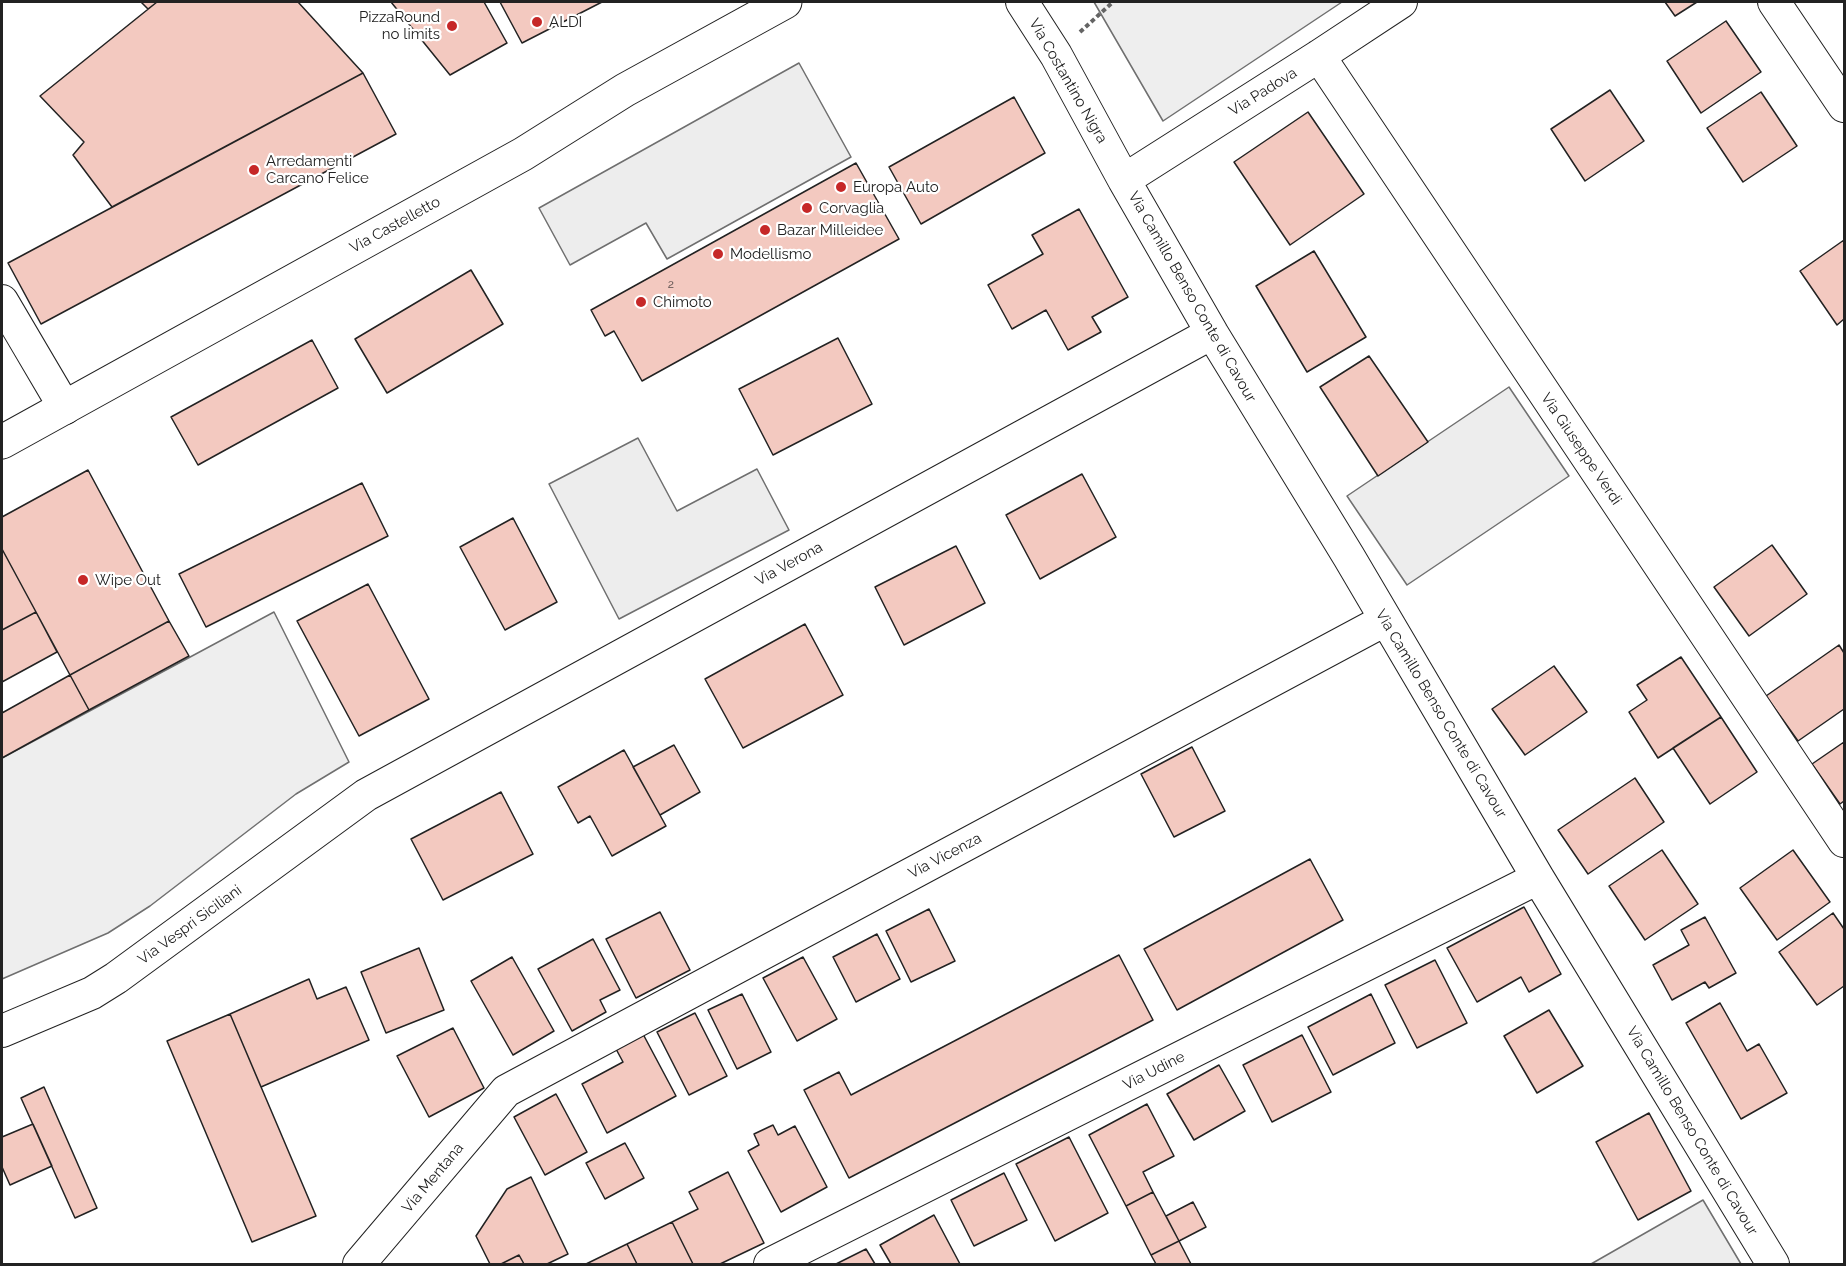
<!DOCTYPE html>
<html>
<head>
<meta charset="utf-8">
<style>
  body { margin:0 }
  #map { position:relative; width:1846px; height:1266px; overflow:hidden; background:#fff; font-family:Raleway,sans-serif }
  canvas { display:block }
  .frame { position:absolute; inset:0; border:3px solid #222; pointer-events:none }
</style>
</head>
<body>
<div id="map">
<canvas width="1846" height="1266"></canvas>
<div class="frame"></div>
</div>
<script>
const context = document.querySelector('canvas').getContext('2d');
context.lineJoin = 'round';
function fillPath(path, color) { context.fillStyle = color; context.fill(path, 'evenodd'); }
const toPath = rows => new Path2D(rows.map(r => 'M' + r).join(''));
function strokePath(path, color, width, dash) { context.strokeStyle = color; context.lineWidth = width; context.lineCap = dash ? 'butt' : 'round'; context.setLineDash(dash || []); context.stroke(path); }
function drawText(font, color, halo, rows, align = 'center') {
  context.font = font + ' Raleway,sans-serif'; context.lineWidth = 4.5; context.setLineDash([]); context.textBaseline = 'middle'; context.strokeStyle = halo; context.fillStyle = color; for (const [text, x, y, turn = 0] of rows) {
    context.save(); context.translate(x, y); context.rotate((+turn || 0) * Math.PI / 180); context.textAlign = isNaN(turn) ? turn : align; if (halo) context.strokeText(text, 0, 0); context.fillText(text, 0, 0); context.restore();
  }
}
const green = toPath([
  [1094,2,1342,2,1163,121,1094,2],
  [274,612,349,762,296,794,150,906,108,933,2,979,2,758,274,612]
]);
const parking = toPath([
  [799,63,851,157,667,259,646,223,570,265,539,208,799,63],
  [1509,387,1569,476,1407,585,1347,496,1509,387],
  [638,438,677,511,757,469,789,530,619,619,549,484,638,438],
  [1703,1200,1741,1264,1591,1264,1703,1200]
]);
const building = toPath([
  [141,2,157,2,148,9,141,2],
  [157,2,298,2,363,73,112,207,73,155,84,142,40,96,157,2],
  [391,2,484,2,507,43,450,75,391,2],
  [500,2,602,2,522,43,500,2],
  [1665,2,1697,2,1675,16,1665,2],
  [1726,21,1761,72,1701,113,1667,61,1726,21],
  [363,73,396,134,41,324,8,263,363,73],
  [1610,90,1644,141,1585,181,1551,129,1610,90],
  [1761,92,1797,146,1743,182,1707,128,1761,92],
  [1014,97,1045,153,921,224,889,167,1014,97],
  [1308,112,1364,194,1290,245,1234,162,1308,112],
  [856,163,899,239,642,381,614,331,605,336,591,310,856,163],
  [1079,209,1128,297,1092,317,1101,332,1068,350,1046,310,1012,329,988,285,1043,254,1032,235,1079,209],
  [1844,240,1844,319,1837,325,1800,271,1844,240],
  [1314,251,1366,337,1307,372,1256,286,1314,251],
  [471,270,503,324,387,393,355,339,471,270],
  [838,338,872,404,773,455,739,389,838,338],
  [312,340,338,388,198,465,171,417,312,340],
  [1369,356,1428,442,1378,476,1320,387,1369,356],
  [88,470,169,621,70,675,2,549,2,517,88,470],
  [1082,474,1116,537,1040,579,1006,515,1082,474],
  [362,483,388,536,206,627,179,574,362,483],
  [513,518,557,602,505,630,460,547,513,518],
  [1772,545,1807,594,1749,636,1714,587,1772,545],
  [956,546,985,603,904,645,875,587,956,546],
  [2,549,36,612,2,630,2,549],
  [368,584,429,699,359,736,297,621,368,584],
  [36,612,57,652,2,682,2,630,36,612],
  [169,621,189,656,89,710,70,675,169,621],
  [805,624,843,695,743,748,705,679,805,624],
  [1839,645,1844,653,1844,709,1798,741,1766,696,1839,645],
  [1681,657,1721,717,1658,758,1629,712,1647,700,1637,685,1681,657],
  [1554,666,1587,712,1525,755,1492,709,1554,666],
  [70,675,89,710,2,758,2,713,70,675],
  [1721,717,1757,772,1710,804,1673,748,1721,717],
  [1844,742,1844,801,1840,804,1812,764,1844,742],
  [674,745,700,792,660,815,633,767,674,745],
  [1192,747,1225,811,1174,837,1141,774,1192,747],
  [624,750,666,826,612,856,590,816,578,823,558,787,624,750],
  [1635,778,1664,822,1588,874,1558,830,1635,778],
  [501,792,533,854,443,900,411,839,501,792],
  [1662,850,1698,904,1645,940,1609,886,1662,850],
  [1793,850,1830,902,1777,940,1740,888,1793,850],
  [1310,859,1343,920,1177,1010,1144,949,1310,859],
  [1524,907,1561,974,1529,992,1521,977,1477,1002,1447,948,1524,907],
  [929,909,955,961,911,982,886,931,929,909],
  [660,912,690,970,636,998,606,939,660,912],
  [1833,913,1844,929,1844,986,1817,1005,1779,952,1833,913],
  [1705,917,1736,973,1709,988,1705,982,1672,1000,1653,965,1689,945,1681,930,1705,917],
  [877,934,900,979,856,1002,833,957,877,934],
  [593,939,620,990,600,1000,606,1012,572,1031,538,969,593,939],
  [419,948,444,1010,386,1033,361,972,419,948],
  [1119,955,1153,1020,849,1178,804,1090,839,1072,851,1095,1119,955],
  [512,957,554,1031,513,1055,471,981,512,957],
  [803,957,837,1019,797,1041,763,978,803,957],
  [1435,960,1467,1023,1417,1048,1385,985,1435,960],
  [309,979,317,999,346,987,369,1040,261,1087,230,1014,309,979],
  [742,994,771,1052,737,1069,708,1010,742,994],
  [1371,994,1395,1043,1333,1075,1308,1027,1371,994],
  [1720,1003,1747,1051,1759,1044,1787,1093,1741,1119,1686,1023,1720,1003],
  [1549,1010,1583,1066,1537,1093,1504,1036,1549,1010],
  [695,1013,727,1076,689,1095,657,1032,695,1013],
  [230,1014,316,1216,252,1242,167,1041,230,1014],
  [453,1028,484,1088,429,1117,397,1056,453,1028],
  [643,1034,676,1096,607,1133,582,1084,623,1062,616,1049,643,1034],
  [1302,1035,1331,1092,1272,1122,1243,1065,1302,1035],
  [1219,1065,1245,1111,1194,1140,1167,1094,1219,1065],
  [44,1087,97,1208,75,1218,21,1098,44,1087],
  [556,1094,587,1152,545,1175,514,1117,556,1094],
  [1147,1104,1174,1156,1143,1172,1153,1192,1126,1206,1089,1135,1147,1104],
  [1649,1113,1691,1191,1638,1220,1596,1142,1649,1113],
  [33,1124,52,1166,10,1185,2,1167,2,1137,33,1124],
  [773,1125,778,1135,795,1126,827,1187,781,1212,748,1151,759,1145,754,1134,773,1125],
  [1069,1137,1108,1213,1055,1241,1016,1164,1069,1137],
  [625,1143,644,1178,605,1199,586,1163,625,1143],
  [728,1172,764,1243,720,1264,693,1264,672,1222,698,1209,689,1192,728,1172],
  [1004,1173,1027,1220,974,1246,951,1200,1004,1173],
  [531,1177,568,1254,547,1264,524,1264,519,1255,501,1264,490,1264,476,1236,507,1189,531,1177],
  [1153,1192,1179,1241,1151,1255,1126,1206,1153,1192],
  [1193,1202,1206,1227,1179,1241,1166,1216,1193,1202],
  [934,1215,960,1264,891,1264,880,1245,934,1215],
  [672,1222,693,1264,637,1264,627,1244,672,1222],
  [1179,1241,1191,1264,1156,1264,1151,1255,1179,1241],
  [627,1244,637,1264,586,1264,627,1244],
  [866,1249,875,1264,836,1264,866,1249],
  [519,1255,524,1264,501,1264,519,1255]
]);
const path = toPath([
  [1080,32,1113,2]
]);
const minor = toPath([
  [1022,2,1056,55,1124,180,1212,333,1349,557,1538,878,1773,1264],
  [1774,2,1844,106],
  [1319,56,1844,841],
  [1124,180,1319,56,1401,2],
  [2,301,65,408],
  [2,1031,92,993,116,978,366,795,1212,333],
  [359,1264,506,1091,1385,620],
  [770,1264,1538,878]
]);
const secondary = toPath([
  [2,442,523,154,625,90,785,2]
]);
const markers = [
  [537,22,6,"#c62828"],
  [452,26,6,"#c62828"],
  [254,170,6,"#c62828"],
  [841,187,6,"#c62828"],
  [807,208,6,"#c62828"],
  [765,230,6,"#c62828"],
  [718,254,6,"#c62828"],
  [641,302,6,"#c62828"],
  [83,580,6,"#c62828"]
];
const numberNames = [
  ["2",671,284]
];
const poiNames = [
  ["PizzaRound",440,17,"right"],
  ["no limits",440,34,"right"],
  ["ALDI",549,22],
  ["Arredamenti",266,161],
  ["Carcano Felice",266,178],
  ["Europa Auto",853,187],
  ["Corvaglia",819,208],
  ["Bazar Milleidee",777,230],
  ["Modellismo",730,254],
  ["Chimoto",653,302],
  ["Wipe Out",95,580]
];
const streetNames = [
  ["Via Costantino Nigra",1068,81,60],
  ["Via Padova",1263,92,-32],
  ["Via Castelletto",395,225,-29],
  ["Via Camillo Benso Conte di Cavour",1192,297,60],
  ["Via Giuseppe Verdi",1581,449,56],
  ["Via Verona",789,564,-29],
  ["Via Camillo Benso Conte di Cavour",1441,714,59],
  ["Via Vicenza",945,856,-28],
  ["Via Vespri Siciliani",190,925,-36],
  ["Via Udine",1154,1071,-27],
  ["Via Camillo Benso Conte di Cavour",1692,1131,59],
  ["Via Mentana",433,1178,-50]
];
fillPath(green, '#eee');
strokePath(green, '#6f6f6f', 1.5);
fillPath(parking, '#ededed');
strokePath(parking, '#6f6f6f', 1.5);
fillPath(building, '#f3c9c0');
strokePath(building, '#222', 1.5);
strokePath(minor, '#222', 34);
strokePath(secondary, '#222', 35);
strokePath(path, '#646464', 4, [4.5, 3]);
strokePath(minor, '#fff', 32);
strokePath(secondary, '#fff', 33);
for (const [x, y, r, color] of markers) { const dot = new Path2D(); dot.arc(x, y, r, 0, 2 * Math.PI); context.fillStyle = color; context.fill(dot); strokePath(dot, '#fff', 2); }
drawText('12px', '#564c4a', null, numberNames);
drawText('15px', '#222', '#fff', poiNames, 'left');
drawText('15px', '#222', '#fff', streetNames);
</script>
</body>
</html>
